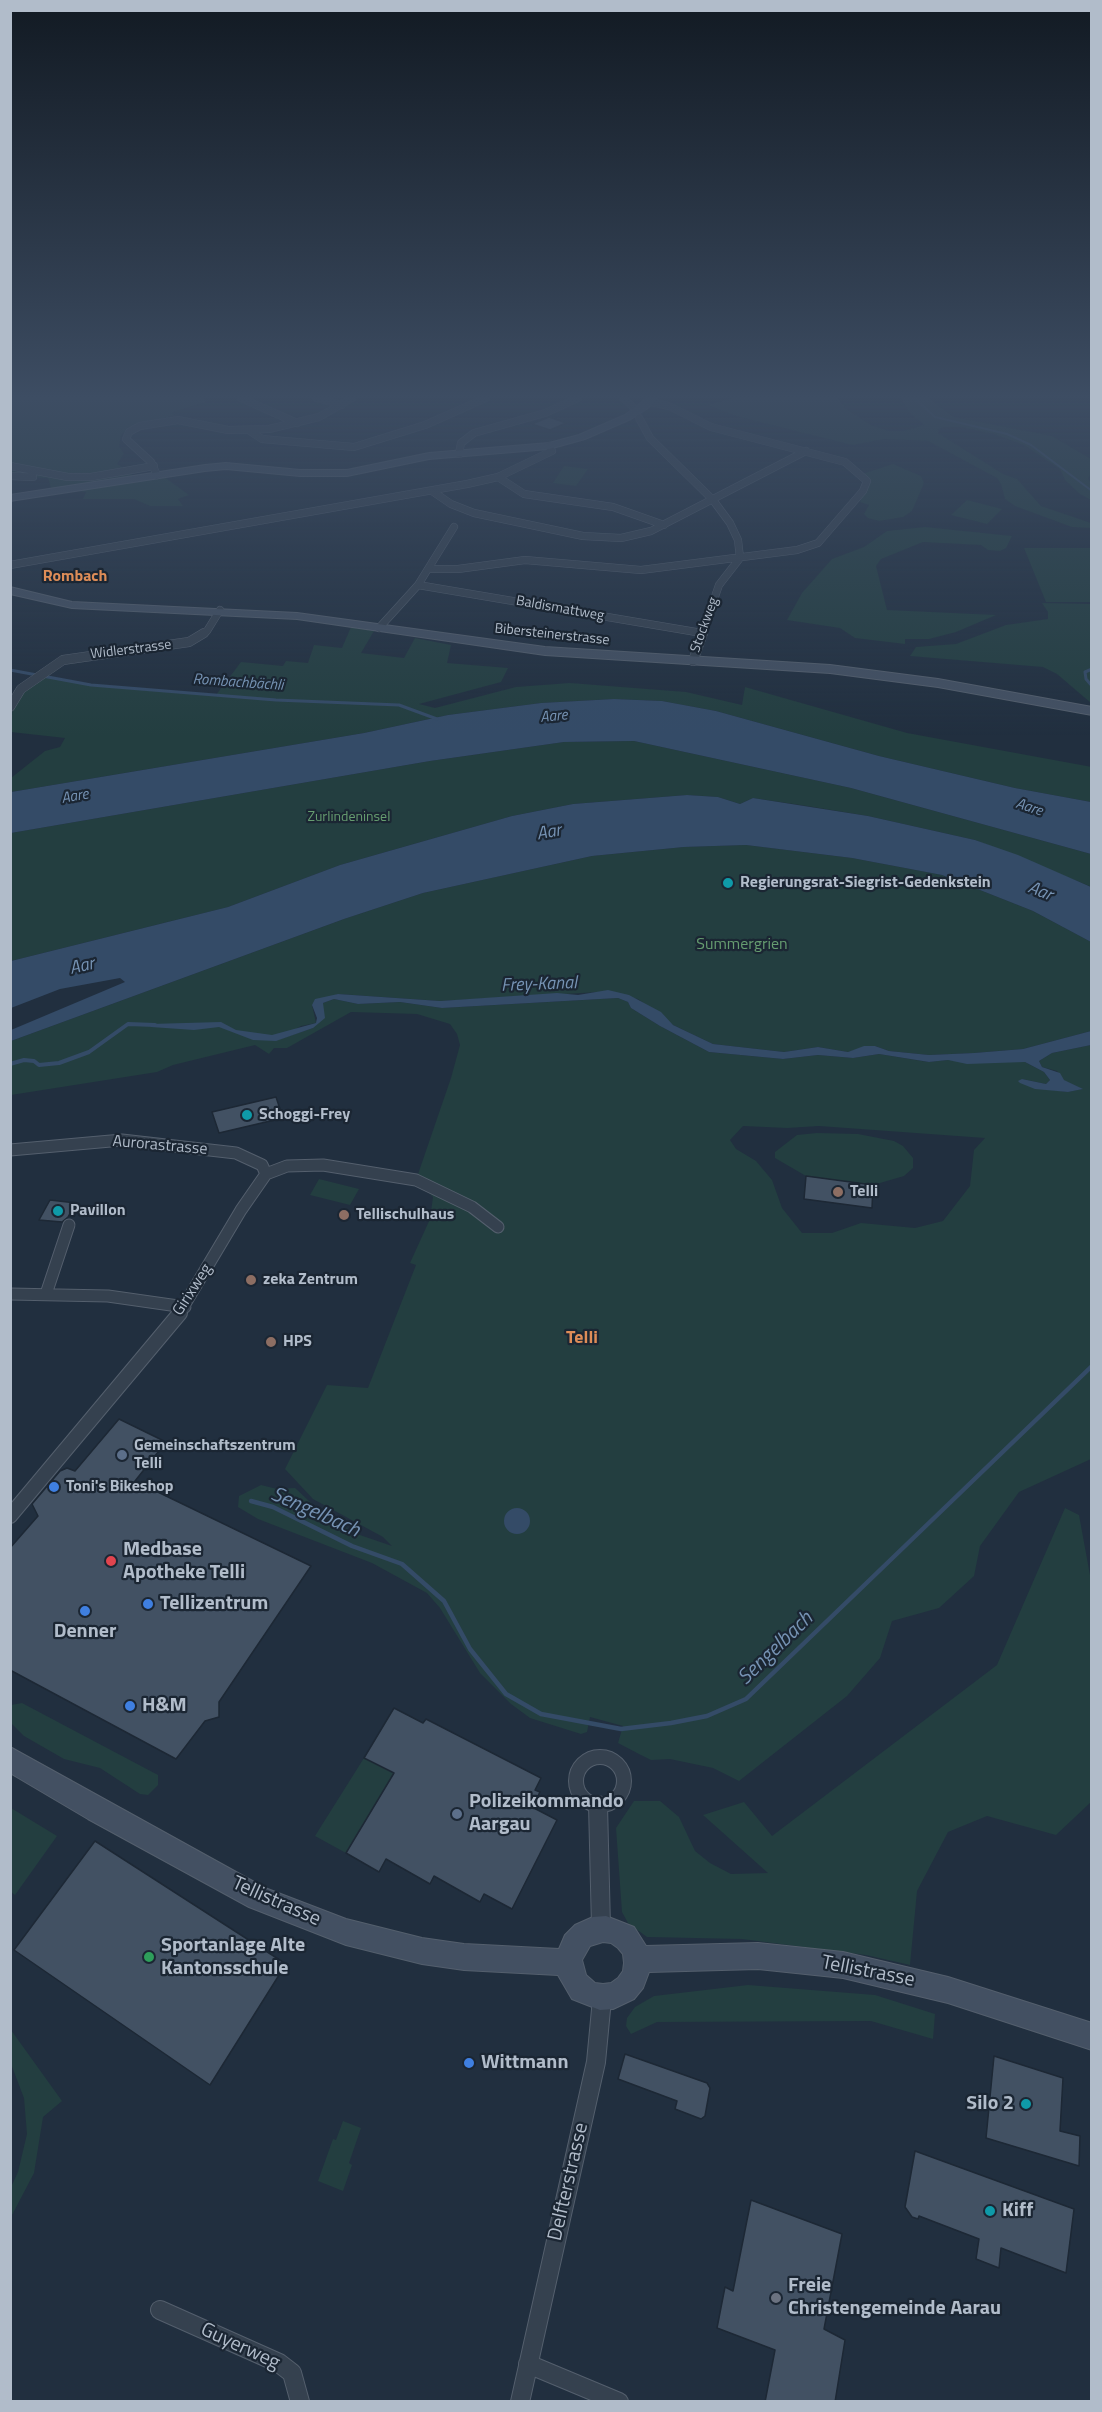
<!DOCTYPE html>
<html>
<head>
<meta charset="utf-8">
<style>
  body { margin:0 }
  #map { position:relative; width:1102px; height:2412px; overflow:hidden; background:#212f3f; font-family:"Titillium Web",sans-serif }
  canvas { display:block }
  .frame { position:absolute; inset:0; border:12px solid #b1bcca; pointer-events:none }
</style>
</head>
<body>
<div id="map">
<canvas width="1102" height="2412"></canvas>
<div class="frame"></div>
</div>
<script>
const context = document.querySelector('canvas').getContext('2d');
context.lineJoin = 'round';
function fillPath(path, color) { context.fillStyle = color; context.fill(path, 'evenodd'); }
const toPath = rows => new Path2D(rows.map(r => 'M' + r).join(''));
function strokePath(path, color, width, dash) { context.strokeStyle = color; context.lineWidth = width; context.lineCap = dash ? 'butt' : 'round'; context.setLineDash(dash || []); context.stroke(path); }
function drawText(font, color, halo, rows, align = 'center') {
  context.font = font + ' "Titillium Web",sans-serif'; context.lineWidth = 4.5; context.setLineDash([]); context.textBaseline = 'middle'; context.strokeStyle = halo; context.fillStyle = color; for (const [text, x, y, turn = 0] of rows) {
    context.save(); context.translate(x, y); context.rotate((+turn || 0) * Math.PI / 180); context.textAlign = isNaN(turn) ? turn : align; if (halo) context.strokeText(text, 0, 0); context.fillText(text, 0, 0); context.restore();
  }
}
const green = toPath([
  [10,398,204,398,206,402,170,413,176,415,127,428,121,436,119,446,124,454,117,464,140,480,163,476,189,495,178,499,183,506,150,506,134,499,83,499,86,492,51,488,48,478,11,476],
  [734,398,838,398,845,408,871,425,889,431,904,431,924,425,909,412,901,398,928,398,954,417,1052,436,1091,459,1091,473,1088,479,1091,482,1091,500,1080,494,1065,480,1060,469,1024,445,994,434,961,427,944,427,939,429,938,433,1003,474,1017,479,1041,506,1091,523,1091,528,1072,527,1015,506,1005,499,1001,484,997,478,928,441,885,439,852,445,736,416,707,405],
  [893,464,921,476,924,483,912,511,903,517,879,521,868,518,864,514,869,505,860,502,867,481,862,474],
  [564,466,588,469,576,486,553,483],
  [967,500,1002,509,987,524,951,515],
  [925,527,1012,536,1006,548,1000,551,988,550,981,545,923,542,881,559,876,566,887,610,996,615,956,632,929,639,905,639,905,644,855,638,840,628,787,620,802,593,832,559,864,547,887,531],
  [1024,548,1091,548,1091,602,1046,602],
  [1042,603,1091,604,1091,703,1057,674,1043,667,910,656,916,647,956,644,1006,625,1048,619,1048,612],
  [351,627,374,631,361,653,404,658,415,638,451,645,447,663,508,668,501,682,419,704,435,708,516,687,570,683,686,692,742,705,745,687,907,733,1092,767,1091,802,1015,788,879,756,716,711,662,701,614,699,541,703,448,715,364,733,11,792,11,778,45,751,60,747,65,738,11,732,13,699,42,676,91,685,216,695,241,662,283,666,286,661,308,663,314,645,342,648],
  [634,741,851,788,1091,854,1092,887,975,840,868,816,807,806,753,798,740,804,718,797,687,795,573,804,512,816,340,865,228,907,11,961,11,833,430,761,564,742],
  [746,845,852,858,942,875,1033,911,1091,942,1091,1031,1023,1049,974,1053,929,1055,889,1051,875,1046,848,1052,818,1047,784,1052,713,1044,673,1025,638,999,599,992,440,1001,338,994,312,1005,316,1023,301,1026,277,1040,313,1028,322,1010,323,1003,334,999,358,1004,400,1002,442,1008,618,998,628,1002,631,1008,660,1026,709,1052,783,1059,818,1055,853,1058,879,1054,928,1062,948,1060,1025,1062,1044,1072,1050,1080,1046,1084,1022,1079,1045,1089,1068,1092,1082,1089,1063,1080,1057,1071,1042,1067,1039,1061,1052,1053,1091,1045,1091,1459,1019,1492,980,1546,974,1576,939,1608,892,1621,880,1658,847,1696,739,1781,713,1768,670,1759,651,1760,639,1754,618,1743,623,1726,590,1717,587,1732,581,1734,530,1718,511,1704,480,1673,440,1608,427,1593,372,1563,258,1519,238,1507,239,1496,261,1485,277,1489,295,1488,323,1514,357,1534,392,1546,383,1537,313,1499,285,1469,327,1385,368,1388,416,1265,410,1263,430,1219,433,1197,416,1180,451,1078,460,1045,457,1034,450,1024,417,1014,351,1012,287,1048,274,1048,269,1054,255,1045,173,1065,157,1072,11,1095,11,1041,344,919,423,893,592,856,684,847],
  [743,1126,787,1128,819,1126,985,1138,974,1150,970,1186,943,1221,915,1228,861,1223,832,1233,802,1233,782,1208,772,1180,756,1161,736,1149,730,1140],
  [817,1133,858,1134,894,1141,903,1146,913,1158,913,1168,904,1176,873,1185,806,1176,775,1158,775,1152,797,1135],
  [319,1179,359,1189,350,1205,310,1195],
  [1065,1508,1079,1515,1092,1586,1091,1802,1056,1835,987,1816,948,1832,917,1891,910,1965,866,1955,742,1939,647,1937,628,1923,622,1912,616,1828,634,1801,660,1801,679,1817,695,1851,710,1863,731,1874,768,1873,703,1815,744,1802,772,1836,997,1665],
  [22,1703,158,1775,158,1785,148,1795,140,1794,100,1768,64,1759,24,1736,11,1723,11,1705],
  [364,1758,394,1773,346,1853,315,1836],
  [11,1808,57,1836,15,1895,11,1892],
  [748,1985,875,1995,935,2014,933,2039,871,2021,657,2022,631,2034,626,2026,627,2018,635,2007,654,1996],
  [11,2030,62,2101,43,2117,34,2173,11,2217,11,2187,18,2172,27,2134,24,2098,11,2064],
  [343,2121,361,2128,349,2163,352,2165,343,2191,318,2181,333,2139,336,2140]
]);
const water = toPath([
  [614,699,662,701,716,711,879,756,1015,788,1091,802,1091,854,851,788,634,741,564,742,430,761,11,833,11,792,364,733,448,715,541,703],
  [687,795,718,797,740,804,753,798,868,816,975,840,1018,855,1091,887,1091,942,1033,911,942,875,852,858,746,845,684,847,592,856,423,893,344,919,11,1041,11,1030,125,982,120,978,60,989,11,1008,11,961,228,907,340,865,512,816,573,804],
  [608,990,629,995,661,1012,673,1025,713,1044,784,1052,818,1047,848,1052,864,1046,875,1046,889,1051,929,1055,974,1053,1023,1049,1091,1031,1091,1045,1052,1053,1039,1061,1042,1067,1060,1073,1064,1080,1083,1089,1068,1092,1035,1089,1020,1083,1018,1081,1022,1079,1046,1084,1050,1080,1044,1072,1025,1062,967,1064,948,1060,929,1062,879,1054,853,1058,818,1055,783,1059,709,1052,660,1026,631,1008,628,1002,618,998,442,1008,400,1002,358,1004,334,999,323,1003,325,1018,313,1028,276,1041,253,1040,219,1027,194,1030,151,1027,150,1024,221,1022,236,1030,272,1035,316,1023,317,1018,312,1005,315,999,338,994,440,1001,557,993,578,995],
  '504 1521a13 13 0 1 1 26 0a13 13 0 1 1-26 0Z'
]);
const streamFar3 = toPath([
  [914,398,935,417,1007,434,1031,445,1092,491]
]);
const streamFar2 = toPath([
  [1092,669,1085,672,1086,679,1092,686],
  [10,670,91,685,276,700,399,705,437,719]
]);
const streamFar1 = toPath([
  [10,1064,24,1060,34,1061,39,1065,59,1063,89,1052,128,1024,155,1025]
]);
const stream = toPath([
  [251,1501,273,1507,352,1546,402,1564,444,1601,470,1649,506,1694,541,1714,621,1729,671,1723,707,1716,746,1699,1092,1366]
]);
const building = toPath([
  [549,417,566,423,550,430,532,424,549,417],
  [276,1097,283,1118,219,1133,212,1112,276,1097],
  [806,1176,873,1185,872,1208,804,1199,806,1176],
  [50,1200,76,1203,68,1217,62,1222,39,1220,50,1200],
  [119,1419,166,1442,135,1481,311,1566,219,1702,219,1717,205,1721,176,1759,10,1670,10,1548,38,1516,32,1504,60,1471,67,1468,75,1471,119,1419],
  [394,1708,423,1723,426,1719,541,1778,535,1790,540,1792,532,1807,557,1820,512,1909,484,1894,480,1902,434,1876,430,1884,386,1859,379,1872,346,1853,394,1773,364,1758,394,1708],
  [95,1841,286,1964,210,2085,14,1950,95,1841],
  [625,2054,707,2083,710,2088,705,2116,701,2119,675,2109,677,2101,618,2079,625,2054],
  [994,2056,1063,2078,1060,2131,1080,2136,1079,2166,986,2138,994,2056],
  [915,2151,1074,2209,1066,2273,1001,2248,999,2268,976,2259,979,2239,919,2216,918,2219,912,2217,905,2207,915,2151],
  [751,2200,842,2234,824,2329,845,2340,835,2402,765,2402,775,2350,717,2328,725,2287,733,2291,751,2200]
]);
const streetFar4 = toPath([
  [241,398,297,423],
  [316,398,342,405],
  [623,398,632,406],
  [639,418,650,438,713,500,730,523,738,540,740,558,719,585,702,634],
  [250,431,262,439,354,447,425,425,486,398],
  [459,454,461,443,474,433,545,413,578,398],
  [10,466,68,477,91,477,154,466],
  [157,475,151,462,126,439,129,432,140,426,178,420,228,430,269,429,319,417,352,398],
  [10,476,33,477],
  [498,477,524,494,613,507,664,525],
  [432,491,451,504,474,513,583,536,621,538,651,531,806,451],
  [10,565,467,484,498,477,552,451,549,446],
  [430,569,458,569,525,560,641,570,797,550,818,543,863,491,867,481,845,462,711,427,669,406,650,402],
  [418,585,702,633],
  [379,628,418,585,454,527],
  [202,634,207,631,220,610]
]);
const streetFar3 = toPath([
  [693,661,703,633],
  [10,707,21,689,63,660,189,642,204,633]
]);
const streetFar2 = toPath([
  [10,1150,122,1140,236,1153,262,1165,266,1174],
  [10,1294,108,1296,185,1307],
  [46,1294,69,1225],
  [179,1314,241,1210,266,1174,287,1166,323,1165,416,1180,472,1207,498,1227]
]);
const streetFar1 = toPath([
  [10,1516,180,1313],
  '576 1781a24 24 0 1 1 48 0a24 24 0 1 1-48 0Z'
]);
const street = toPath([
  [598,1805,601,1927],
  [160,2310,279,2363,292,2373,300,2402],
  [528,2364,619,2402],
  [520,2402,596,2062,602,1999]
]);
const secondary = toPath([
  [647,398,657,398,648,408,631,419,585,439,549,449,429,459,347,476,300,476,226,469,205,471,10,501,10,495,205,465,226,463,300,470,347,470,429,453,549,443,579,435,625,415,647,398],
  [10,587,72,602,297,613,545,647,830,665,938,679,1092,707,1092,715,938,687,830,673,545,655,297,619,72,608,10,594,10,587],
  [10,1747,265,1888,346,1919,422,1938,464,1944,559,1949,565,1935,575,1925,593,1917,606,1916,634,1927,646,1946,758,1943,843,1952,948,1977,1092,2023,1092,2050,948,2003,843,1978,758,1969,649,1972,643,1988,634,1999,613,2009,600,2010,572,1999,558,1975,464,1970,422,1964,346,1945,249,1907,88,1819,10,1773,10,1747],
  [603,1942,611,1943,618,1948,623,1954,624,1963,623,1971,618,1978,611,1983,603,1984,595,1983,586,1975,582,1960,590,1946,603,1942]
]);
const markers = [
  [728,883,6,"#0f9aa8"],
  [247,1115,6,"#0f9aa8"],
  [838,1192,6,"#8d6e63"],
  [58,1211,6,"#0f9aa8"],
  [344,1215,6,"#8d6e63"],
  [251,1280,6,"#8d6e63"],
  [271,1342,6,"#8d6e63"],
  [122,1455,6,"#5c6f8a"],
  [54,1487,6,"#3f7fe0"],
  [111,1561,6,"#e0444e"],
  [148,1604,6,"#3f7fe0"],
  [85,1611,6,"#3f7fe0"],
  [130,1706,6,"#3f7fe0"],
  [457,1814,6,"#5c6f8a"],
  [149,1957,6,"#2e9e5b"],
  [469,2063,6,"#3f7fe0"],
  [1026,2104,6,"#0f9aa8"],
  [990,2211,6,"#0f9aa8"],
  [776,2298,6,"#6b7280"]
];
const farStreetnames = [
  ["Baldismattweg",560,609,10],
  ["Stockweg",705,625,-70],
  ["Bibersteinerstrasse",552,635,6],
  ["Widlerstrasse",131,650,-7]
];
const farParknames = [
  ["Zurlindeninsel",349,818]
];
const farWaternames = [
  ["Rombachbächli",238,683,4],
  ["Aare",554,717,-6],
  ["Aare",75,797,-10],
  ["Aare",1029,808,18]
];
const farQuarternames = [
  ["Rombach",75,577]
];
const poiNames = [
  ["Regierungsrat-Siegrist-Gedenkstein",740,883],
  ["Schoggi-Frey",259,1115],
  ["Telli",850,1192],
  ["Pavillon",70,1211],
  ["Tellischulhaus",356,1215],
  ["zeka Zentrum",263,1280],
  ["HPS",283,1342],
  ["Gemeinschaftszentrum",134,1446],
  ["Telli",134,1464],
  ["Toni's Bikeshop",66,1487]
];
const parkNames = [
  ["Summergrien",742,945]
];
const streetNames = [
  ["Aurorastrasse",160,1146,5],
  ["Girixweg",193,1290,-57]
];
const waterNames = [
  ["Aar",549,833,-10],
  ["Aar",1040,892,22],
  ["Aar",82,967,-13],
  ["Frey-Kanal",539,985,-2]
];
const neighbourhoodNames = [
  ["Telli",582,1339]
];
const nearPoinames = [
  ["Medbase",123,1550],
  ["Apotheke Telli",123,1573],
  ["Tellizentrum",160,1604],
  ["Denner",85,1632,"center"],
  ["H&M",142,1706],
  ["Polizeikommando",469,1802],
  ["Aargau",469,1825],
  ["Sportanlage Alte",161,1946],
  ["Kantonsschule",161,1969],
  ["Wittmann",481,2063],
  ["Silo 2",1014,2104,"right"],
  ["Kiff",1002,2211],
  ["Freie",788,2286],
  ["Christengemeinde Aarau",788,2309]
];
const nearStreetnames = [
  ["Tellistrasse",276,1902,24],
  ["Tellistrasse",868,1972,11],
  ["Delfterstrasse",569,2182,-77],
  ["Guyerweg",240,2347,25]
];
const nearWaternames = [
  ["Sengelbach",315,1513,24],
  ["Sengelbach",776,1649,-44]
];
fillPath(green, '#233e40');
fillPath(water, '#344b67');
strokePath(streamFar3, '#344b67', 2);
strokePath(streamFar2, '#344b67', 3);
strokePath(streamFar1, '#344b67', 4);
strokePath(stream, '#344b67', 4.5);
fillPath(building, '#425163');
strokePath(building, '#1d2835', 1.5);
strokePath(streetFar4, '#545f6d', 8);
strokePath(streetFar3, '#545f6d', 10);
strokePath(streetFar2, '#545f6d', 13);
strokePath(streetFar1, '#545f6d', 16);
strokePath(street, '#545f6d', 20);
strokePath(secondary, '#545f6d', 2);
strokePath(streetFar4, '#35414f', 7);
strokePath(streetFar3, '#35414f', 9);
strokePath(streetFar2, '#35414f', 11);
strokePath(streetFar1, '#35414f', 14);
strokePath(street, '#35414f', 18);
fillPath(secondary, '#435062');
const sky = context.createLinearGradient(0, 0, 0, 736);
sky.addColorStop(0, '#121a23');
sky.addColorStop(0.54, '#3d4d63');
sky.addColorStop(1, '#3d4d6300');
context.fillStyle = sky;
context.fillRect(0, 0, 1102, 736);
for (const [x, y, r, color] of markers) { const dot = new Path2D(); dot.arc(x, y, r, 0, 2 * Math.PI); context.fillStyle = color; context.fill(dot); strokePath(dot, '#1b2633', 2); }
drawText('14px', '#b1bcca', '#1b2633', farStreetnames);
drawText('14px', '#669d70', '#1b2633', farParknames);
drawText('italic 15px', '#7693b4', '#1b2633', farWaternames);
drawText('bold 16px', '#de8d58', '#1b2633', farQuarternames);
drawText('bold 16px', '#b1bcca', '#1b2633', poiNames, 'left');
drawText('16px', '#669d70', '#1b2633', parkNames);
drawText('16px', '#b1bcca', '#1b2633', streetNames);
drawText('italic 18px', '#7693b4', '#1b2633', waterNames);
drawText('bold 18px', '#de8d58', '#1b2633', neighbourhoodNames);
drawText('bold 20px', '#b1bcca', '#1b2633', nearPoinames, 'left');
drawText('20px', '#b1bcca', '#1b2633', nearStreetnames);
drawText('italic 21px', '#7693b4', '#1b2633', nearWaternames);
</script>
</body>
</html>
